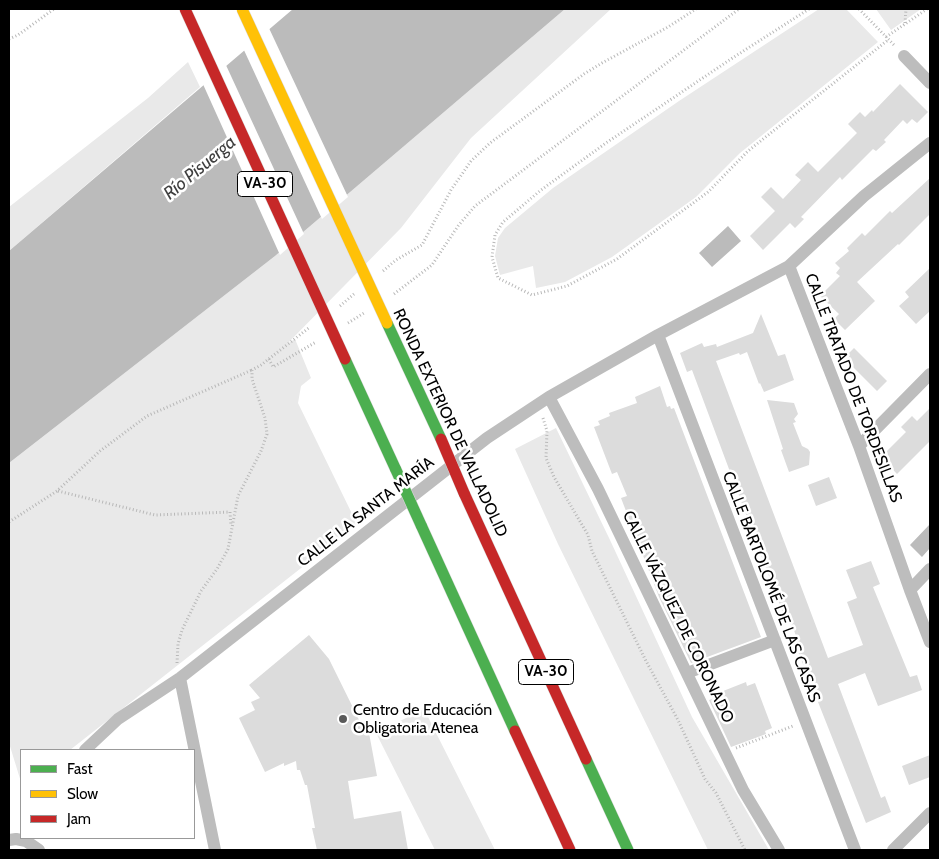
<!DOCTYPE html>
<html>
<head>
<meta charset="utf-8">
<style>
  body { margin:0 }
  #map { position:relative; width:939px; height:859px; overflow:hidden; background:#fff; font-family:Cabin,sans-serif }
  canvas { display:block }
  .frame { position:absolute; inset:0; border:10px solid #000; pointer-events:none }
  .legend { position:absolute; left:20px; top:749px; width:175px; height:90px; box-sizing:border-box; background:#fff; border:1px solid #999; margin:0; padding:6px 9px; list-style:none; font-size:15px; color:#000 }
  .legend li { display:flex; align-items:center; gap:10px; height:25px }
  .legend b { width:25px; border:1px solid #999 }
</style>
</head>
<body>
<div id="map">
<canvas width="939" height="859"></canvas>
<div class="frame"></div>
<ul class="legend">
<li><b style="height:6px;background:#4caf50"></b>Fast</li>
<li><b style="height:6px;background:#ffc107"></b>Slow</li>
<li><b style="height:6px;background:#c62828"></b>Jam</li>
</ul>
</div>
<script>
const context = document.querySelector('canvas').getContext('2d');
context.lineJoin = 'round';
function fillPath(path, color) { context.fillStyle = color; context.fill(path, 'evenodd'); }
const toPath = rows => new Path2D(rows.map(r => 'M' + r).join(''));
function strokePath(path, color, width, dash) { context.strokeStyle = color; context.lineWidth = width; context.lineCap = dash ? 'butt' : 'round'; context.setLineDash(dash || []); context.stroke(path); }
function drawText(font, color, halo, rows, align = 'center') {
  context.font = font + ' Cabin,sans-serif'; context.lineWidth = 5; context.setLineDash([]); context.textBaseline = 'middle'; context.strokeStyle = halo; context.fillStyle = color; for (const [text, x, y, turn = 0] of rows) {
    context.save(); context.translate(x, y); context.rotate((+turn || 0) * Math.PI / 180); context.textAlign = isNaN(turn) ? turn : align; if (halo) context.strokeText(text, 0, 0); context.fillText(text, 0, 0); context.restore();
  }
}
const green = toPath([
  [565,9,611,9,471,138,401,228,287,344,295,339,311,378,301,386,298,403,357,524,70,750,21,750,21,782,9,743,9,463,275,256],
  [819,9,846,9,878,42,740,153,696,197,612,257,565,282,536,288,533,266,500,275,495,256,498,238,505,228,553,188,679,101],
  [876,9,921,9,891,30],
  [188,62,200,87,9,251,9,207,148,98],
  [556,428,610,540,692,717,769,850,708,850,558,544,515,449],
  [424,709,495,850,435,850,376,733]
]);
const water = toPath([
  [293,9,565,9,275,256,9,463,9,251],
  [728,226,741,241,712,267,699,253],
  [930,524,930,548,922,557,910,545]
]);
const pier = toPath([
  [268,26,348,197,322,219,243,48],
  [225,63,304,234,280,255,202,82]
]);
const building = toPath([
  [900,84,928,112,917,123,912,119,907,124,903,120,884,140,886,142,876,151,873,149,842,180,840,177,801,217,804,219,795,228,790,223,763,250,750,236,775,211,761,197,771,187,783,199,801,180,795,175,808,162,818,172,857,133,848,124,860,112,865,117,872,110,873,112],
  [930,178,930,214,899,245,898,244,857,282,875,301,845,330,834,319,839,314,820,296,840,276,836,273,840,268,835,263,849,251,847,248,862,233,865,236,890,211,892,213],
  [930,268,930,311,916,324,899,306,909,297,905,292],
  [761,314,778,356,785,354,794,380,764,392,760,383,759,384,747,352,740,355,739,353,716,361,828,658,863,645,847,602,857,598,846,570,871,561,880,584,873,587,910,677,917,675,922,690,878,706,865,673,838,684,881,798,885,796,891,812,866,823,795,644,798,643,794,630,789,618,785,619,692,370,687,372,680,353,702,343,704,347,716,344,717,347,753,333],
  [854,348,887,381,877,391,844,358],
  [660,386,667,407,670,406,671,409,674,408,761,637,691,663,659,597,621,498,627,496,617,472,612,474,594,427,600,425,598,421,610,416,609,413,637,403,635,397],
  [767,400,794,403,798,414,794,419,796,422,793,423,802,446,808,449,810,452,809,465,789,472,781,450,783,449],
  [930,408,930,441,897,474,881,457,906,432,901,427,912,416,917,421],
  [829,477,837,498,816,506,808,485],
  [309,635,329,659,366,734,369,733,377,776,348,781,354,819,401,811,408,850,317,850,312,828,315,828,307,785,305,785,300,770,297,770,296,761,284,766,284,763,265,772,239,718,255,710,251,702,260,698,249,685],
  [746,682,747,686,755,683,772,728,765,731,766,734,731,747,709,700,715,698,713,695],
  [930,755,930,777,909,785,902,766]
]);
const path = toPath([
  [809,9,734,57,606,143,541,190,503,222,495,235,492,257,498,278,532,295,567,286,617,259,708,192,748,151,888,40],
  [859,9,895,46],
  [905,23,906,9],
  [886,37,927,9],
  [9,39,18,35,54,9],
  [383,271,396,260,422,245,451,190,471,161,490,143,584,74,602,63,668,27,696,9],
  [394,294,432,265,458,226,475,206,739,9],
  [340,306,354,294],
  [348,323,364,313],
  [269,359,273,367,316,342],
  [543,418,547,431,546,458,554,477,588,535,592,551,646,661,678,720,705,779,716,793,745,850],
  [58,491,155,515,230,512,231,526],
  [9,522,57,491,100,451,147,416,252,370],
  [177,663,178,644,182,630,201,591,217,569,228,549,238,496,261,451,267,434,265,418,252,379,252,370,261,365,310,327],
  [736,748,793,726]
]);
const street = toPath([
  [904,56,930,83],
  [789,266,859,446,910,590,930,642],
  [658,335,855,850],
  [549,397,598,489,743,790,779,850],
  [859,446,930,374],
  [910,590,930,569],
  [687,673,775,640],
  [180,678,215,850],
  [85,750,118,719,180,678,487,438,549,397,658,335,789,266,864,196,930,143],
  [9,840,16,839,26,841,39,850],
  [893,850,930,813]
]);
const fast = toPath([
  [387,323,441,439],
  [345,359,396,470],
  [421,525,515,731],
  [586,759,628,850]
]);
const jam = toPath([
  [464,493,586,759],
  [515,731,570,850]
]);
const fastBridge = toPath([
  [396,470,421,525]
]);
const slowBridge = toPath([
  [242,9,387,323]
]);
const jamBridge = toPath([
  [185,9,345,359],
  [441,439,464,493]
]);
const markers = [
  [343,719,5,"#595959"]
];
const shields = [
  [265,184,55],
  [546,672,55]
];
const shieldNames = [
  ["VA-30",265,184],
  ["VA-30",546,672]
];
const streetNames = [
  ["CALLE TRATADO DE TORDESILLAS",853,388,69],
  ["RONDA EXTERIOR DE VALLADOLID",450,423,65],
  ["CALLE LA SANTA MARÍA",366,512,-38],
  ["CALLE BARTOLOMÉ DE LAS CASAS",771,587,69],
  ["CALLE VÁZQUEZ DE CORONADO",678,617,64]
];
const poiNames = [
  ["Centro de Educación",353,710],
  ["Obligatoria Atenea",353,728]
];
const waterNames = [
  ["Río Pisuerga",200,168,-40]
];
fillPath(green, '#e9e9e9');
fillPath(water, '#bbb');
fillPath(pier, '#fff');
fillPath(building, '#dcdcdc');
strokePath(fast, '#dbdbdb', 12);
strokePath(jam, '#dbdbdb', 12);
strokePath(path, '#b8b8b8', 3, [1, 2.5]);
strokePath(street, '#bdbdbd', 12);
strokePath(fast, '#4caf50', 11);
strokePath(jam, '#c62828', 11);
strokePath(fastBridge, '#dbdbdb', 12, []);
strokePath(slowBridge, '#dbdbdb', 12, []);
strokePath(jamBridge, '#dbdbdb', 12, []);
strokePath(fastBridge, '#4caf50', 11);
strokePath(slowBridge, '#ffc107', 11);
strokePath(jamBridge, '#c62828', 11);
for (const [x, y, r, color] of markers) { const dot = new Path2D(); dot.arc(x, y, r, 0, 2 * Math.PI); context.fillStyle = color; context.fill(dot); strokePath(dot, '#fff', 2); }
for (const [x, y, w] of shields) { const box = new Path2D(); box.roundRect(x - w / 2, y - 12.5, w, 25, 4); context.fillStyle = '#fff'; context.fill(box); strokePath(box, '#000', 1); }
drawText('bold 15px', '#000', null, shieldNames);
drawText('16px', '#000', '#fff', streetNames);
drawText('16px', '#000', '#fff', poiNames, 'left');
drawText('italic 18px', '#3f3f3f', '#fff', waterNames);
</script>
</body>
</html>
